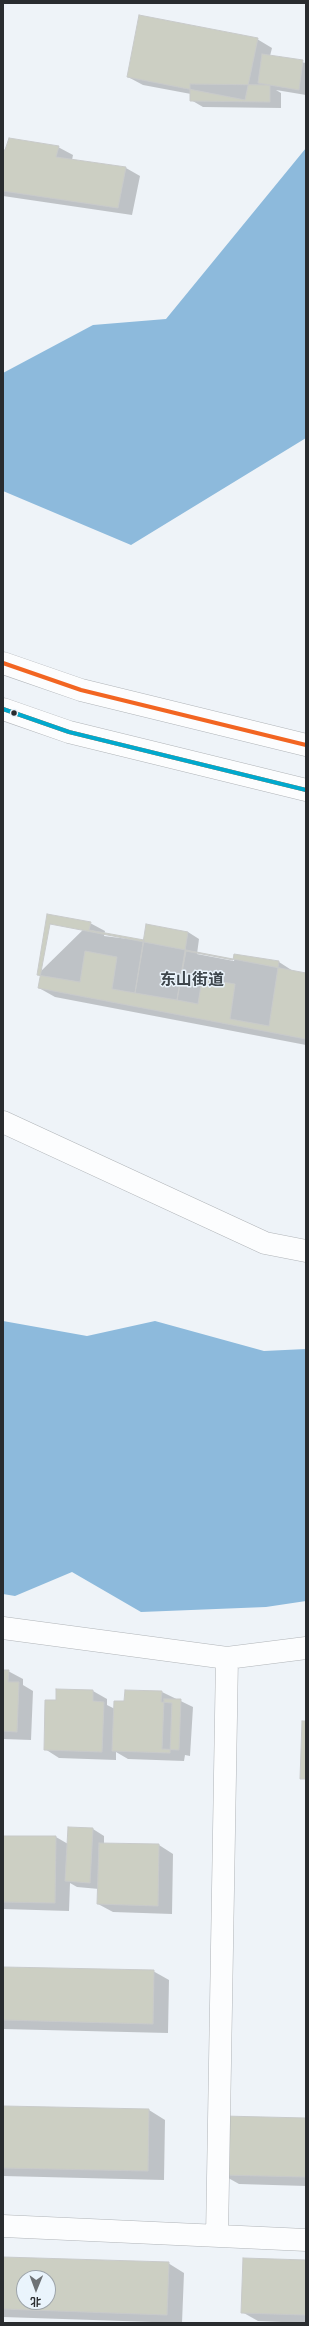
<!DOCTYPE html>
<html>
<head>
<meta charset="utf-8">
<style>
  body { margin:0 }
  #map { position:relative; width:309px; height:2326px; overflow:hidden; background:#eef3f8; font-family:Signika,"Noto Sans SC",sans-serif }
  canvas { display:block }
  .frame { position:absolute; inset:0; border:4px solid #292c2f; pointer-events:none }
  .north { position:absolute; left:16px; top:2270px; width:40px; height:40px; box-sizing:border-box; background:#eaf4fc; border:1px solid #9da4aa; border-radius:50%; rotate:181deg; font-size:11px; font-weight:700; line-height:16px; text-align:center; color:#292c2f }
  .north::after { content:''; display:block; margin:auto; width:14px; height:18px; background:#6e7275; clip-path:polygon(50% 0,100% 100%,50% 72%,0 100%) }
</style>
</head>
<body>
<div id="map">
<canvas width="309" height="2326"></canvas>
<div class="frame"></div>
<div class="north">北</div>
</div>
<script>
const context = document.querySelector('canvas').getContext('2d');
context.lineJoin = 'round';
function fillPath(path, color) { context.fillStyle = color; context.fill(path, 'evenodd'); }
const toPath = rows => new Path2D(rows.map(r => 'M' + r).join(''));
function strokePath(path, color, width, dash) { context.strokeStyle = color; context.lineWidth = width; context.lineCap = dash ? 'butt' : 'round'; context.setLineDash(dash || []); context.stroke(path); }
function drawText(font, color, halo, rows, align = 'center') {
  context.font = font + ' Signika,"Noto Sans SC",sans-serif'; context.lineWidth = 3; context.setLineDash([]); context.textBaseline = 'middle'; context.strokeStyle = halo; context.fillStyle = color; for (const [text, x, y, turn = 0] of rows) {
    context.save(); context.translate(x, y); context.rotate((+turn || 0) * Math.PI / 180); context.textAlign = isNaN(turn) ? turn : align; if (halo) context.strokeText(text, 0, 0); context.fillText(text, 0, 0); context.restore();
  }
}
const water = toPath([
  [306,148,306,438,131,545,3,491,3,373,93,325,166,319],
  [3,1321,87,1336,155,1321,264,1351,306,1349,306,1601,266,1607,141,1612,72,1572,15,1596,3,1594]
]);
const shadow = toPath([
  [257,39,272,48,270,56,306,63,306,95,276,90,281,93,281,108,203,107,191,100,191,94,143,85,128,77],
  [58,147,73,155,72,160,126,168,140,176,132,215,3,196,3,151],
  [90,923,105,931,104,936,145,941,147,925,188,932,199,939,197,954,234,961,235,955,279,962,293,971,306,975,306,1045,55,997,39,988,41,976,38,974],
  [3,1671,8,1671,23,1679,23,1685,33,1691,31,1740,3,1739],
  [93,1691,107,1699,107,1705,115,1709,125,1702,162,1692,193,1707,190,1756,185,1755,184,1761,128,1759,116,1752,116,1760,59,1758,45,1749,57,1701],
  [93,1829,104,1836,104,1845,159,1845,173,1854,172,1914,113,1912,98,1904,99,1889,77,1887,70,1883,69,1911,3,1909,3,1837,56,1837,68,1844],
  [3,1968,153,1971,169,1980,168,2033,3,2029],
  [3,2107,149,2110,165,2120,164,2180,3,2176],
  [306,2119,306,2186,239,2184,223,2175],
  [3,2258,168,2263,184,2273,182,2323,3,2317],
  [24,2278,48,2278,48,2302,24,2302],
  [306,2261,306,2323,258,2321,242,2312]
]);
const building = toPath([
  [139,15,258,38,245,100,127,77,139,15],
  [262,54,303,60,299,90,258,83,262,54],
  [190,84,270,85,270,102,190,101,190,84],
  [9,138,59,146,56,157,126,167,118,208,3,191,3,150,5,150,9,138],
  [47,914,91,922,89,930,144,940,135,993,112,989,117,957,85,951,80,982,37,975,47,914],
  [50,924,306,973,306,1039,38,988,50,924],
  [146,924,188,932,177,1000,135,993,146,924],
  [186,951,233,960,234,954,279,961,269,1026,230,1019,235,984,202,979,198,1004,177,1000,186,951],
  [3,1670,9,1670,8,1682,19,1682,17,1732,3,1731,3,1670],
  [56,1689,93,1690,93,1701,104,1702,102,1752,44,1750,45,1700,56,1700,56,1689],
  [125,1690,162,1691,161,1702,172,1703,170,1753,112,1751,114,1701,124,1701,125,1690],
  [164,1699,181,1699,179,1750,162,1749,164,1699],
  [302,1721,306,1721,306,1779,300,1779,302,1721],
  [68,1827,93,1828,90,1883,65,1881,68,1827],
  [3,1836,56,1836,55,1903,3,1902,3,1836],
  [99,1843,159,1844,158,1906,97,1904,99,1843],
  [3,1967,154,1970,153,2024,3,2020,3,1967],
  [3,2106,149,2109,148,2171,3,2168,3,2106],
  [223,2116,306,2118,306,2177,222,2175,223,2116],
  [3,2257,169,2262,167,2315,3,2309,3,2257],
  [24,2278,48,2278,48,2302,24,2302,24,2278],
  [243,2258,306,2260,306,2315,241,2313,243,2258]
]);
const street = toPath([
  [3,1122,265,1243,306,1251],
  [3,1628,227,1658,217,2236],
  [227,1658,306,1648],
  [3,2226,306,2240]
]);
const secondary = toPath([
  [3,663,81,690,306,745],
  [3,709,69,732,306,790]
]);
const bus1 = toPath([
  [3,663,81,690,306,745],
  [3,709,69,732,306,790]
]);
const bus2 = toPath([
  [3,709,69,732,306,790]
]);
const markers = [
  [14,713,3.5,"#292c2f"]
];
const districtNames = [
  ["东山街道",192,981]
];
fillPath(water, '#8dbadc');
fillPath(shadow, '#0003');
fillPath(building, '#cccfc3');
strokePath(building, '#c8caca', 1);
strokePath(street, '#b0b4b8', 23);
strokePath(secondary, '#b0b4b8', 23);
strokePath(street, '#fcfdfe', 22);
strokePath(secondary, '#fcfdfe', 22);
strokePath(bus1, '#f26522', 4);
strokePath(bus2, '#00a9ce', 4);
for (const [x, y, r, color] of markers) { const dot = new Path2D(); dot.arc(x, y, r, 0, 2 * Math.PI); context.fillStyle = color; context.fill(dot); strokePath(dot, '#eaf4fc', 1.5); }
drawText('bold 16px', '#3e464c', '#eaf4fc', districtNames);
</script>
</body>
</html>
